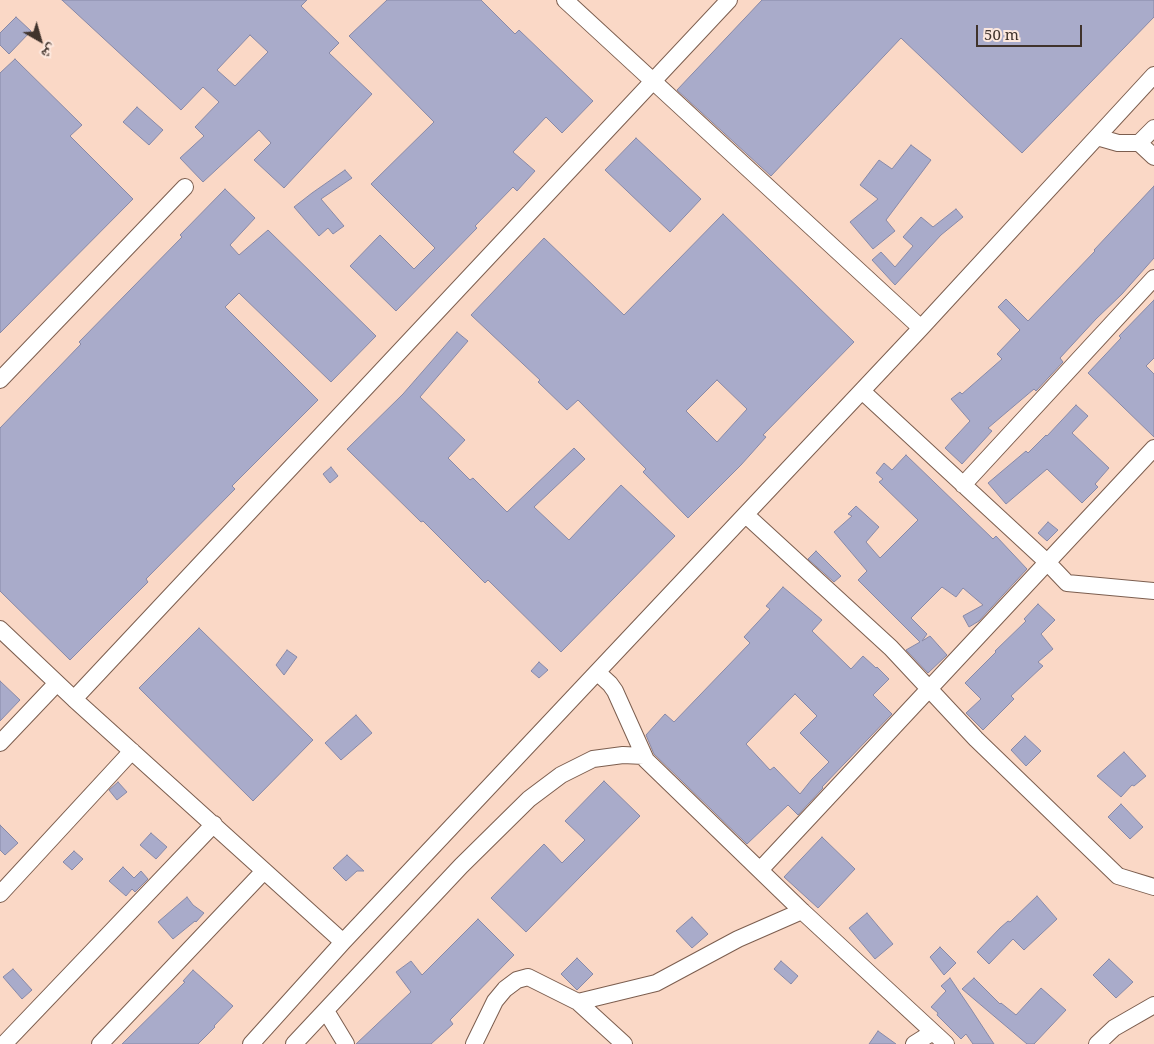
<!DOCTYPE html>
<html>
<head>
<meta charset="utf-8">
<style>
  body { margin:0 }
  #map { position:relative; width:1154px; height:1044px; overflow:hidden; background:#fad8c6; font-family:"Noto Serif","Noto Naskh Arabic",serif }
  canvas { display:block }
  .north { position:absolute; left:15px; top:15px; width:50px; height:50px; -webkit-text-stroke:4px #fde8de; paint-order:stroke; rotate:142deg; font-size:14px; font-weight:700; line-height:20px; text-align:center; color:#40332c }
  .north::after { content:''; display:block; margin:auto; width:18px; height:22px; background:#40332c; clip-path:polygon(50% 0,100% 100%,50% 72%,0 100%) }
  .scale { position:absolute; left:976px; top:25px; width:106px; height:22px; box-sizing:border-box; border:2px solid #40332c; border-top:0; padding-left:6px; font-size:15px; line-height:18px; white-space:nowrap; color:#40332c; -webkit-text-stroke:4px #fde8de; paint-order:stroke }
</style>
</head>
<body>
<div id="map">
<canvas width="1154" height="1044"></canvas>
<div class="north">ش</div>
<div class="scale">50 m</div>
</div>
<script>
const context = document.querySelector('canvas').getContext('2d');
context.lineJoin = 'round';
function fillPath(path, color) { context.fillStyle = color; context.fill(path, 'evenodd'); }
const toPath = rows => new Path2D(rows.map(r => 'M' + r).join(''));
function strokePath(path, color, width, dash) { context.strokeStyle = color; context.lineWidth = width; context.lineCap = dash ? 'butt' : 'round'; context.setLineDash(dash || []); context.stroke(path); }
const building = toPath([
  [62,0,307,0,301,6,339,43,329,53,372,94,284,188,254,160,271,143,259,130,203,182,180,158,204,136,195,127,219,102,203,87,181,110,62,0],
  [250,35,268,52,235,86,217,70,250,35],
  [387,0,481,0,515,34,519,30,593,101,562,133,546,117,513,152,535,171,517,191,513,187,475,226,477,228,396,311,350,266,380,235,414,269,435,248,371,184,434,122,349,36,387,0],
  [762,0,1154,0,1154,17,1022,153,901,38,771,176,677,90,762,0],
  [16,17,31,31,9,54,0,45,0,33,16,17],
  [15,59,82,125,70,136,133,199,0,333,0,73,15,59],
  [137,107,163,130,149,145,123,122,137,107],
  [636,138,701,199,670,232,605,170,636,138],
  [911,145,931,160,886,220,895,231,873,249,850,222,878,199,860,185,879,160,892,169,911,145],
  [345,170,352,178,321,199,344,226,333,234,328,228,319,236,294,207,312,193,345,170],
  [1154,186,1154,258,1122,294,1096,319,1060,358,1063,362,1036,391,1034,389,988,428,992,431,962,464,945,448,970,421,951,399,960,392,962,394,1002,359,997,354,1020,330,998,307,1006,299,1028,321,1095,251,1094,250,1154,186],
  [225,189,255,218,230,245,239,255,268,230,376,336,331,382,239,293,225,307,318,400,232,486,235,489,146,579,148,582,70,660,0,591,0,428,81,344,79,342,182,237,180,235,225,189],
  [956,209,963,217,941,235,895,285,872,260,881,252,895,267,913,246,903,237,921,217,933,227,956,209],
  [723,214,854,342,763,435,766,437,741,465,688,518,643,472,646,469,578,400,567,410,538,382,540,380,471,315,544,238,624,315,723,214],
  [717,380,747,409,717,442,686,411,717,380],
  [1154,300,1154,358,1146,366,1154,374,1154,437,1088,373,1121,338,1119,336,1154,300],
  [457,332,468,341,420,397,465,440,448,458,470,480,473,478,507,512,574,448,585,459,534,507,569,540,621,485,675,536,561,652,488,580,485,583,423,521,421,522,347,449,403,394,457,332],
  [1076,405,1088,416,1072,433,1109,468,1095,484,1098,487,1082,503,1047,469,1006,504,988,483,1026,451,1028,453,1046,435,1047,436,1076,405],
  [906,455,993,539,996,536,1027,569,979,621,969,627,963,616,983,605,963,588,956,597,942,587,911,618,927,634,922,641,930,636,947,655,928,673,906,650,920,642,858,580,867,571,834,532,852,516,848,514,856,506,879,527,866,542,880,558,918,520,879,482,883,479,876,473,884,463,892,470,906,455],
  [331,467,338,476,330,483,323,474,331,467],
  [1048,522,1058,530,1047,541,1038,533,1048,522],
  [816,551,841,576,834,582,808,559,816,551],
  [783,587,822,620,812,631,851,669,863,656,876,668,877,667,889,679,873,695,892,714,822,787,823,788,798,815,788,805,747,844,654,754,646,735,665,714,674,722,750,643,744,637,770,609,766,606,783,587],
  [795,694,817,716,800,733,829,762,812,779,800,794,774,767,770,770,746,744,795,694],
  [1038,604,1055,620,1041,634,1053,649,1038,662,1043,666,1011,696,1014,699,983,730,966,713,981,699,965,683,996,652,995,651,1026,621,1024,619,1038,604],
  [199,628,313,740,253,801,139,688,199,628],
  [287,650,297,657,284,675,276,665,287,650],
  [539,662,548,670,539,678,531,671,539,662],
  [0,681,20,700,0,721,0,681],
  [356,715,372,733,341,760,325,743,356,715],
  [1025,736,1041,751,1026,766,1011,750,1025,736],
  [1124,752,1146,776,1134,786,1132,785,1121,797,1097,776,1124,752],
  [604,781,640,816,526,932,491,898,544,844,562,863,585,840,565,821,604,781],
  [118,782,127,792,117,800,109,790,118,782],
  [1121,804,1143,827,1130,839,1108,817,1121,804],
  [0,825,18,843,5,855,0,850,0,825],
  [151,833,167,847,156,859,140,845,151,833],
  [822,837,855,869,818,908,784,877,822,837],
  [74,851,83,859,72,870,63,862,74,851],
  [347,855,364,871,357,871,346,881,333,868,347,855],
  [123,867,134,878,141,871,148,879,135,892,132,889,126,896,109,881,123,867],
  [1037,896,1057,919,1024,950,1013,939,989,964,977,952,1000,928,1008,921,1010,922,1037,896],
  [187,897,193,905,204,913,196,922,195,921,173,939,158,922,187,897],
  [867,913,893,944,875,959,849,928,867,913],
  [692,917,708,934,692,948,676,931,692,917],
  [478,919,514,955,450,1020,453,1024,431,1044,356,1044,411,992,396,972,411,961,422,975,478,919],
  [940,947,956,963,944,975,930,957,940,947],
  [577,958,593,974,577,990,561,974,577,958],
  [1109,959,1133,982,1116,998,1093,975,1109,959],
  [781,961,798,976,791,984,774,969,781,961],
  [13,969,32,990,22,999,3,977,13,969],
  [193,970,233,1006,214,1026,215,1027,198,1044,122,1044,185,982,183,981,193,970],
  [950,978,971,1009,994,1044,973,1044,966,1034,961,1039,937,1015,938,1013,931,1007,946,991,941,986,950,978],
  [974,978,1000,1004,1001,1003,1016,1015,1041,988,1066,1010,1034,1044,1027,1044,962,989,974,978],
  [878,1031,896,1044,869,1044,878,1031]
]);
const minor = toPath([
  [565,0,921,328],
  [1097,137,1118,143,1139,143,1154,157],
  [1139,143,1154,128],
  [0,380,185,187],
  [862,391,1047,562,1067,583,1154,591],
  [963,485,1154,278],
  [746,515,891,648,976,739,1118,876,1154,887],
  [0,629,74,699,343,942],
  [598,673,610,684,615,691,646,760,802,911,946,1044],
  [74,699,729,0],
  [0,743,57,683],
  [760,870,1154,448],
  [0,894,132,751],
  [578,1002,656,983,738,939,802,911],
  [326,1011,346,1044],
  [4,1044,214,824],
  [100,1044,264,871],
  [251,1044,343,942,921,328,1154,75],
  [294,1044,461,866,529,799,561,775,593,759,623,755,644,756],
  [474,1044,495,1001,505,989,517,980,528,977,578,1002,624,1044],
  [914,1044,933,1032],
  [1097,1044,1114,1028,1154,1005]
]);
fillPath(building, '#a9abca');
strokePath(building, '#8889a7', 1);
strokePath(minor, '#7c5e4f', 18);
strokePath(minor, '#fff', 16);
</script>
</body>
</html>
